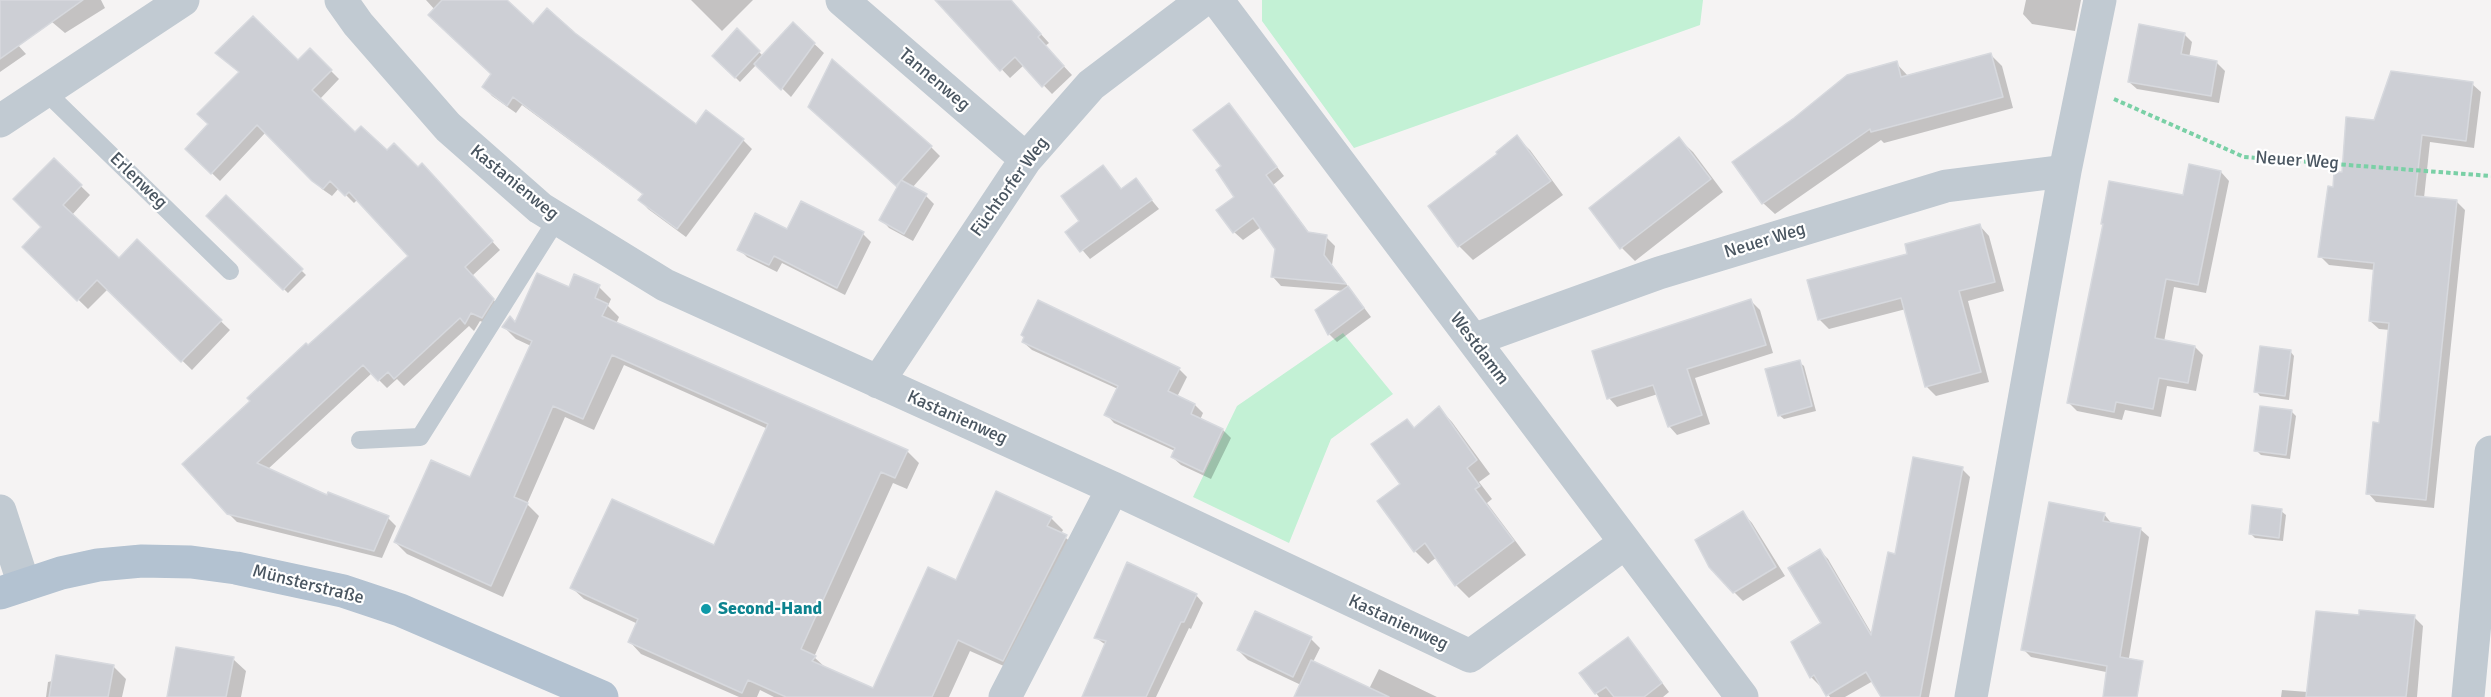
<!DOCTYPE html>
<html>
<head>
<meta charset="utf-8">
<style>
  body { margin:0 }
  canvas { display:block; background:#f5f3f3 }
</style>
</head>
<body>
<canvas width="2491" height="697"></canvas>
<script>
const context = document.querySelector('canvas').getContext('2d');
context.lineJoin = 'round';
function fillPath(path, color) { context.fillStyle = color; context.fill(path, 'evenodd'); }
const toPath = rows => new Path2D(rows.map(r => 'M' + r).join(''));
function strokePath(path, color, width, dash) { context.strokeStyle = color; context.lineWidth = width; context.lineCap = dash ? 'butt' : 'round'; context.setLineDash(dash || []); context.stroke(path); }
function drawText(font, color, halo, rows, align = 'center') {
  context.font = font + ' Signika,sans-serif'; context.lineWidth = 4.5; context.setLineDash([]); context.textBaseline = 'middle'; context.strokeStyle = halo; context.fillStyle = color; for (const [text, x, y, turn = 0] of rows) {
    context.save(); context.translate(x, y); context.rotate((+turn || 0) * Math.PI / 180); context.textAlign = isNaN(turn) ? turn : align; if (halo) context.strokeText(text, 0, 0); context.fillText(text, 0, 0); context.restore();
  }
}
const green = toPath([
  [1262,0,1703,0,1700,25,1354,148,1262,21],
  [1343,333,1393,394,1331,439,1289,543,1193,497,1237,406]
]);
const shadow = toPath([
  [39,0,101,0,105,8,65,33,52,22],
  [426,0,505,0,533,26,574,34,696,126,743,140,752,149,686,237,648,209,640,200,644,195,522,105,516,113,492,96,484,87,493,74],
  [691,0,753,0,722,31],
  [936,0,1010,0,1049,43,1045,46,1072,75,1052,94,1024,65,1010,78],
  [2026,0,2081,0,2075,31,2032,24,2023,14],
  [793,24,824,53,791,97,757,64,740,82,714,56,737,30,763,56],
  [0,25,26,54,0,72],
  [2184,34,2192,42,2189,58,2217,63,2225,71,2219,103,2137,89,2129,82],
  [310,50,339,79,320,99,355,134,418,169,430,173,500,250,472,276,501,308,490,325,480,321,474,331,469,326,404,386,397,379,387,388,372,373,268,469,327,497,388,518,396,526,382,558,237,522,228,513,309,347,410,256,358,199,354,203,339,188,332,196,322,189,266,132,220,181,187,149,210,125,240,73,217,53,298,62],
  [1991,55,2002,66,2013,108,1884,143,1881,140,1775,214,1763,203,1734,163,1896,63,1908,76],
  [2472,84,2481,92,2474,148,2430,142,2424,198,2456,201,2465,210,2434,508,2376,502,2368,493,2380,425,2390,330,2379,329,2370,321,2375,270,2329,265,2320,256,2334,189,2375,121],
  [1229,105,1284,176,1273,185,1310,234,1326,237,1335,246,1332,265,1371,317,1337,342,1329,334,1344,291,1281,286,1273,277,1277,248,1261,227,1243,240,1234,232,1236,197,1223,167],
  [819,116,931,147,940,156,912,188,926,196,934,204,913,241,889,228,881,219,898,188],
  [1516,137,1530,150,1563,195,1473,260,1459,246,1430,207,1499,154],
  [1679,139,1693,152,1723,192,1635,261,1622,248],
  [54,160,90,195,72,215,119,261,137,241,230,330,192,370,108,289,88,309,24,247,44,227],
  [1103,167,1122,190,1135,180,1159,209,1090,259,1067,232,1082,221],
  [2221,172,2229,181,2206,293,2174,287,2164,342,2195,347,2203,355,2196,391,2167,386,2161,417,2125,410,2122,420,2077,411,2069,403,2104,225,2102,224,2184,196],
  [227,197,306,275,288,293,208,216],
  [1980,226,1989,236,2004,291,1968,301,1989,382,1936,396,1927,387,1906,309,1829,329,1819,319,1909,255],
  [788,231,863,234,871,242,845,295,782,263,777,272,747,257,739,249],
  [575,276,599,287,611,299,608,306,619,317,616,324,907,451,919,463,907,489,893,483,814,657,827,669,874,690,956,582,1051,518,1063,530,1061,534,1078,548,1015,671,970,651,949,697,774,697,760,690,757,697,739,697,641,654,630,642,638,624,584,599,572,588,715,547,768,429,624,365,594,430,565,417,527,504,539,516,503,597,407,554,395,542,471,479,531,346,516,339,504,327,516,324,569,289],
  [1751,301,1760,310,1773,353,1695,378,1710,424,1677,435,1669,426,1658,394,1617,407,1609,398],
  [1023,342,1179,369,1187,377,1177,397,1195,405,1203,413,1200,420,1223,430,1231,438,1211,479,1181,465,1172,457,1175,451,1114,423,1106,414,1118,389,1032,350],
  [2290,351,2294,356,2289,400,2260,396,2256,391],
  [1799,362,1804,366,1816,411,1784,419,1779,415],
  [1439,408,1452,422,1490,474,1479,482,1492,499,1487,503,1526,555,1469,598,1456,585,1437,557,1428,564,1415,551,1402,485,1407,421,1415,429],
  [2291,411,2296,416,2290,459,2261,455,2256,450],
  [1962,469,1970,477,1929,697,1883,697,1873,681,1845,697,1830,697,1821,684,1819,685,1811,677,1823,624,1820,551,1828,559,1872,634,1896,555],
  [2281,511,2286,515,2283,541,2255,538,2250,533],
  [1743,513,1752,523,1785,576,1743,601,1734,592],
  [2104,514,2112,524,2140,529,2149,537,2126,676,2031,657,2023,649],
  [1196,595,1203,603,1191,629,1189,628,1156,697,1083,697,1106,645,1096,638],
  [2360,617,2414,617,2423,626,2417,697,2281,697,2282,690,2308,692],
  [1311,639,1320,648,1313,662,1369,689,1379,669,1437,697,1316,697,1301,685,1248,660,1238,650],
  [1636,648,1669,692,1663,697,1599,697,1581,673],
  [233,659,246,671,241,697,169,697],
  [113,666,126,679,122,697,46,697,48,682]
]);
const building = toPath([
  [0,0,83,0,0,59,0,0],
  [442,0,507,0,533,24,547,8,575,33,696,124,706,110,744,139,677,229,638,200,643,194,513,97,507,106,482,87,491,74,428,15,442,0],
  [935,0,1011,0,1041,34,1038,37,1064,66,1042,87,1015,57,1000,71,935,0],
  [253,16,298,60,310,48,332,70,312,90,355,132,361,126,387,150,394,143,418,167,422,163,493,241,465,267,494,299,482,318,471,313,465,324,460,318,394,379,388,372,378,381,363,365,257,463,327,495,328,492,389,516,374,551,227,514,182,464,250,401,247,398,306,343,308,345,408,256,349,192,345,196,330,181,323,189,312,181,257,125,211,174,185,149,208,124,197,114,239,72,215,53,253,16],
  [793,22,815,43,781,90,754,64,793,22],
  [2139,24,2185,33,2181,54,2217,61,2211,96,2128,82,2139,24],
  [737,28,760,51,735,78,712,56,737,28],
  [1991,53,2003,97,1871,132,1870,129,1762,204,1732,162,1794,118,1847,75,1897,61,1901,77,1991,53],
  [832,59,932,146,896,186,808,107,832,59],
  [2391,71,2473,82,2466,141,2422,135,2415,196,2457,200,2426,500,2366,494,2373,422,2379,423,2389,323,2369,321,2374,263,2318,257,2328,186,2333,187,2334,172,2342,172,2346,117,2374,120,2391,71],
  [1229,103,1277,167,1266,175,1308,232,1327,235,1324,255,1346,284,1271,277,1275,249,1253,218,1233,233,1216,210,1234,197,1216,170,1221,166,1193,130,1229,103],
  [1517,135,1551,181,1458,247,1428,206,1497,154,1496,152,1517,135],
  [1679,137,1711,179,1620,249,1589,208,1679,137],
  [54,158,82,185,63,205,119,258,137,239,222,320,181,362,97,280,77,301,22,247,41,227,13,199,54,158],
  [2189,164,2221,171,2198,285,2166,279,2155,338,2195,346,2188,383,2159,378,2153,409,2116,402,2114,412,2067,403,2103,224,2101,224,2109,181,2183,195,2189,164],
  [1103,165,1121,189,1136,178,1152,200,1080,252,1065,232,1079,221,1061,196,1103,165],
  [901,180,927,194,904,234,879,220,901,180],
  [226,195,303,269,283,290,206,216,226,195],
  [801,201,864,232,837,288,774,256,769,265,737,250,755,213,787,229,801,201],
  [1980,224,1995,282,1959,291,1981,372,1925,387,1901,298,1818,320,1807,280,1907,254,1905,244,1980,224],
  [537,273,569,287,574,274,600,285,595,298,608,304,602,316,908,450,895,478,881,472,801,649,816,656,812,661,873,688,928,567,956,580,996,491,1052,517,1047,526,1067,535,1003,661,958,640,932,697,786,697,748,680,742,693,628,642,638,619,570,588,612,499,714,545,768,424,612,355,583,419,553,406,514,497,528,503,491,586,394,542,431,460,470,477,532,341,502,327,510,316,515,322,537,273],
  [1348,286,1364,308,1328,335,1315,310,1348,286],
  [1751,299,1766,345,1687,369,1702,415,1668,427,1653,385,1607,399,1592,351,1751,299],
  [1038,300,1180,368,1168,391,1195,404,1191,414,1223,429,1203,472,1171,457,1175,448,1104,415,1118,386,1022,342,1024,337,1021,335,1038,300],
  [2260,346,2291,350,2285,396,2254,392,2260,346],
  [1800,360,1812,406,1778,416,1765,369,1800,360],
  [1439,406,1477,460,1467,468,1480,486,1475,489,1514,541,1455,586,1425,543,1414,552,1377,501,1400,484,1371,444,1407,419,1414,428,1439,406],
  [2260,406,2292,410,2286,455,2254,451,2260,406],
  [1913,457,1963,467,1920,697,1881,697,1866,672,1826,696,1814,675,1810,678,1791,642,1821,623,1788,568,1820,549,1871,635,1888,552,1895,554,1913,457],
  [2049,502,2105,513,2103,521,2141,528,2120,657,2143,661,2137,697,2103,697,2107,666,2021,650,2049,502],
  [2252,505,2282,509,2279,538,2249,534,2252,505],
  [1743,511,1776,567,1733,593,1709,567,1695,540,1743,511],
  [1127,562,1197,594,1184,622,1181,622,1146,697,1082,697,1106,641,1094,638,1127,562],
  [2359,610,2415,615,2406,697,2306,697,2316,611,2359,615,2359,610],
  [1255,611,1312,637,1293,677,1237,650,1255,611],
  [1628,637,1662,683,1644,697,1614,697,1606,687,1595,694,1579,673,1628,637],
  [176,647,234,657,226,697,167,697,176,647],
  [56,655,114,665,108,697,49,697,56,655],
  [1311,660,1389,697,1294,697,1311,660]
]);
const path = toPath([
  [2114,99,2244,157,2491,176]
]);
const service = toPath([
  [45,91,230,271],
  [360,440,420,437,557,219]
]);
const minor = toPath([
  [341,0,358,24,448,127,540,208,665,285,1113,488,1470,656,1625,543],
  [842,0,1026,159],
  [1217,0,1742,697],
  [0,121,183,0],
  [2065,171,2100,0],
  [1473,340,1659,273,1946,186,2065,171,1971,697],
  [878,382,1026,159,1091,85,1203,0],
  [0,511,24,585],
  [1005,697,1113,488],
  [2468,697,2491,452]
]);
const primary = toPath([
  [0,593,61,573,98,565,142,561,191,562,236,568,343,591,400,610,602,697]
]);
const markers = [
  [706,609,6,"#0f9aa8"]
];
const streetNames = [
  ["Tannenweg",934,80,40],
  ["Neuer Weg",2297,161,4],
  ["Erlenweg",138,181,44],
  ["Kastanienweg",514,183,39],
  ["Füchtorfer Weg",1010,187,-54],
  ["Neuer Weg",1765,241,-17],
  ["Westdamm",1479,349,53],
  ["Kastanienweg",957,418,24],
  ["Münsterstraße",308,585,14],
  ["Kastanienweg",1398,623,25]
];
const cultureNames = [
  ["Second-Hand",718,609]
];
fillPath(green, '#c3f1d5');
fillPath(shadow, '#0003');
fillPath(building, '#cdcfd5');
strokePath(building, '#d7d9de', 1.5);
strokePath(path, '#7ad0a6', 4, [4.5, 3]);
strokePath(service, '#c1cad2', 18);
strokePath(minor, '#c1cad2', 33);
strokePath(primary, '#b3c2d1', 33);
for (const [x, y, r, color] of markers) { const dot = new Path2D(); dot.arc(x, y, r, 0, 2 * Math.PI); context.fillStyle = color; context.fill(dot); strokePath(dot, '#fff', 2); }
drawText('18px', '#4a5661', '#fff', streetNames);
drawText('bold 18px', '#0d838f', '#fff', cultureNames, 'left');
</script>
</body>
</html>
